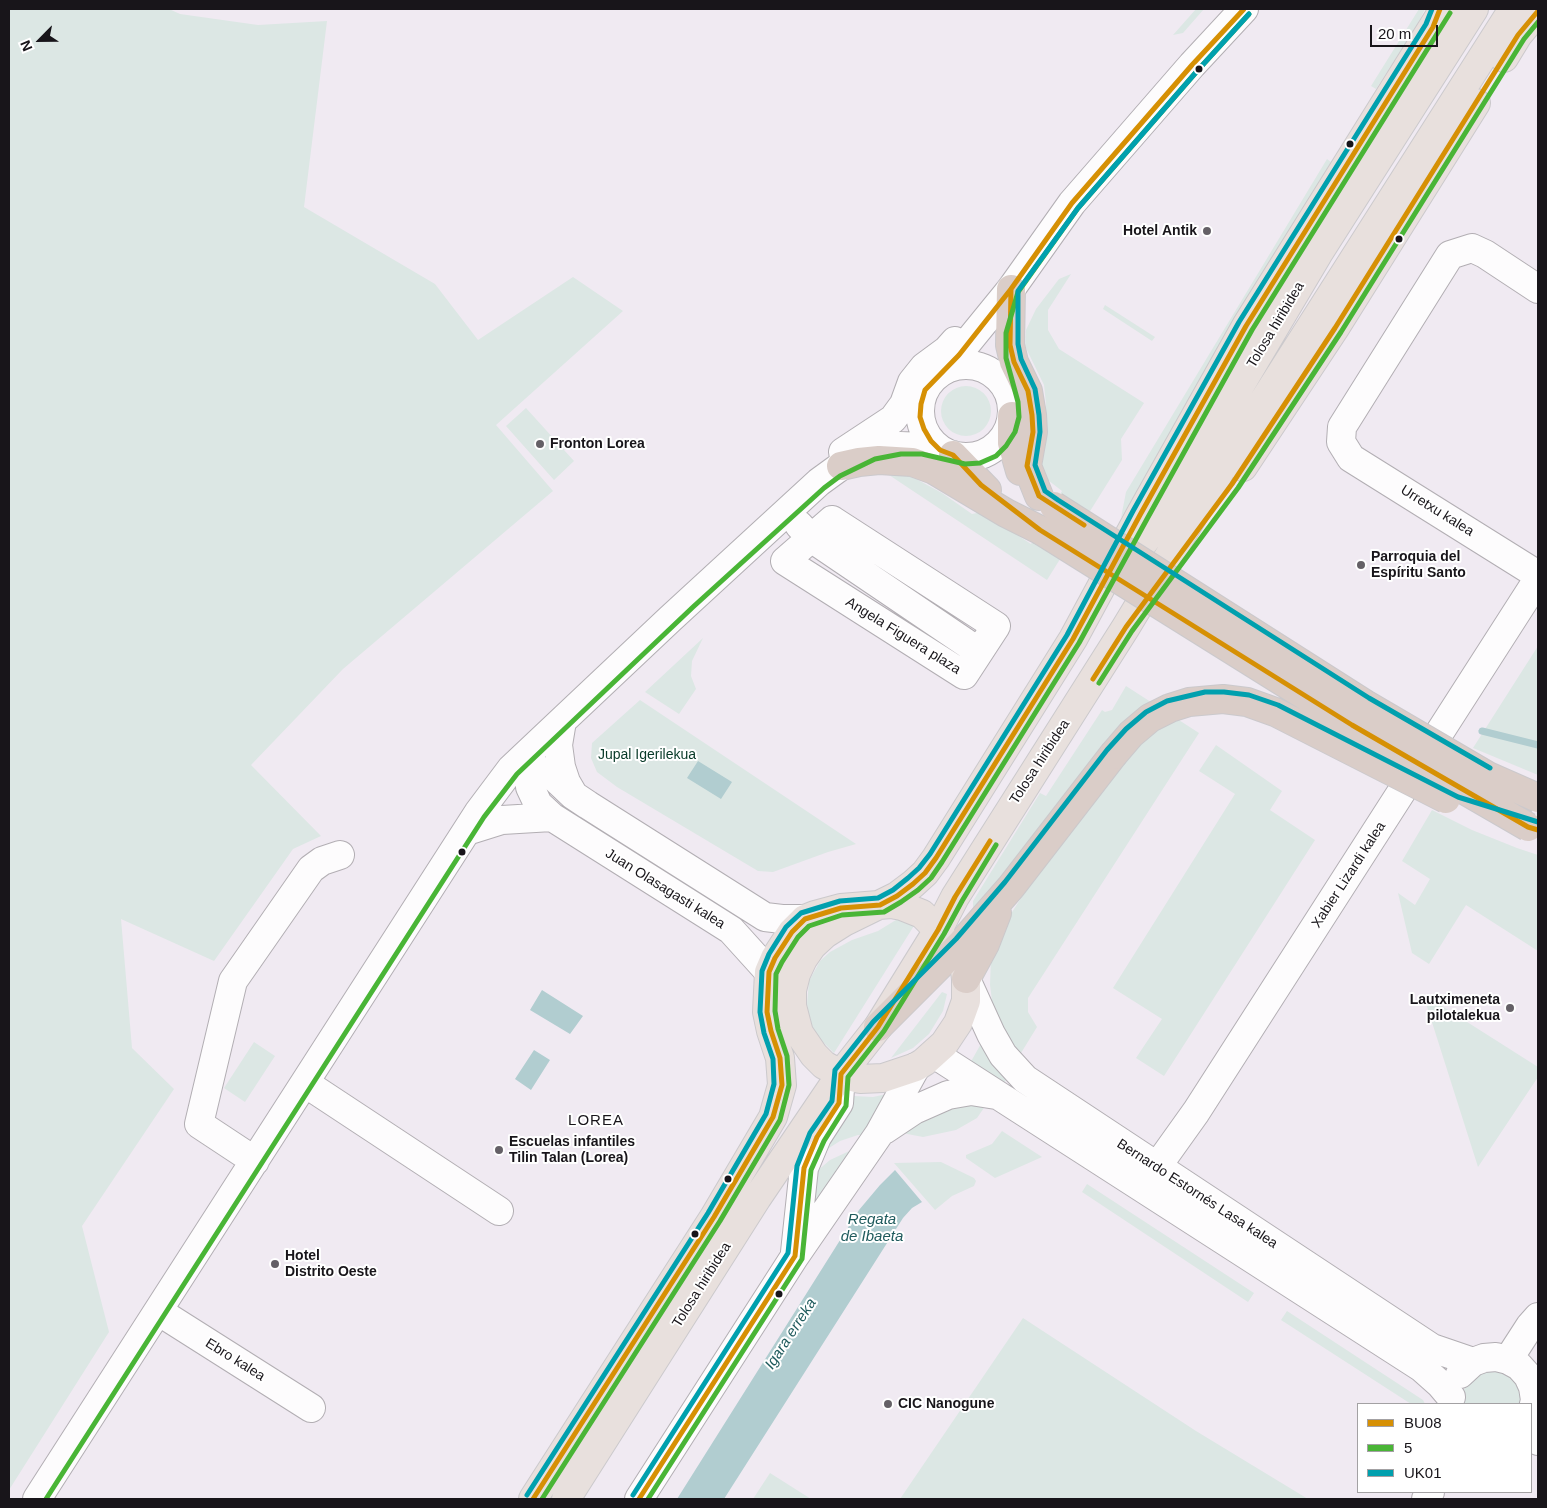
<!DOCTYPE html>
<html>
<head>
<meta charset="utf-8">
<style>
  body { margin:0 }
  #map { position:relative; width:1547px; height:1508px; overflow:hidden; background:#f0eaf2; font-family:Arial,sans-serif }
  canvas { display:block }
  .frame { position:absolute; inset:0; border:10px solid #18151a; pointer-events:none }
  .legend { position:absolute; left:1357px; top:1403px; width:175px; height:90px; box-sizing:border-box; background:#fff; border:1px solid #a3a1a3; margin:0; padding:6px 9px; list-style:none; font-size:15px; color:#18151a }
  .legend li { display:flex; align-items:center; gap:10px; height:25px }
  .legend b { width:25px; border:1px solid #a3a1a3 }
  .north { position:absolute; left:15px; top:15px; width:50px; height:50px; -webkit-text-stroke:4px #fff; paint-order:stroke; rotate:247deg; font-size:14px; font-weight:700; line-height:20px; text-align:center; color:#18151a }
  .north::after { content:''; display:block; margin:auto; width:18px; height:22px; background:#18151a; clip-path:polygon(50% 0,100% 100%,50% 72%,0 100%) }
  .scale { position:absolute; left:1370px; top:25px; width:68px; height:22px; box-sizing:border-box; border:2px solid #18151a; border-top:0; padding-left:6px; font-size:15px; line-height:18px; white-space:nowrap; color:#18151a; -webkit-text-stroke:4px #fff; paint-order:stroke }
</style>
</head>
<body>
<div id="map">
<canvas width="1547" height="1508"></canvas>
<div class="frame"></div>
<ul class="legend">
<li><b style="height:6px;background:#d69004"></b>BU08</li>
<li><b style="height:6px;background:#49b536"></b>5</li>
<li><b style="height:6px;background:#00a0ae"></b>UK01</li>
</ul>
<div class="north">N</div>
<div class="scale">20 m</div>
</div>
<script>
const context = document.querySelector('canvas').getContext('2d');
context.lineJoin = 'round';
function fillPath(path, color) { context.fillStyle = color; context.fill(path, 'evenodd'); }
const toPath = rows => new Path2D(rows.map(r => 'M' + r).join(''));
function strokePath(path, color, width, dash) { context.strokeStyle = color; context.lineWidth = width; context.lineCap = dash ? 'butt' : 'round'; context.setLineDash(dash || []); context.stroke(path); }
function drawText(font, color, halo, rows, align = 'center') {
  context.font = font + ' Arial,sans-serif'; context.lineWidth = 4; context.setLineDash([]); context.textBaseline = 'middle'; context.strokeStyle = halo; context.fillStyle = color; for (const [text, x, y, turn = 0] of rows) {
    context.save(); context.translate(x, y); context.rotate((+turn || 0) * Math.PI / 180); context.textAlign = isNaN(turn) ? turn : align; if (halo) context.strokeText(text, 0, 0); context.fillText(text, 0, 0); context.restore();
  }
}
const green = toPath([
  [9,9,169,9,180,14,258,25,327,21,304,207,435,284,478,340,573,277,623,311,496,425,553,491,343,669,251,765,321,836,293,849,214,961,121,919,132,1048,174,1089,82,1226,109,1332,9,1490],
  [1196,9,1204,9,1183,33,1173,35],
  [1419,9,1425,9,1416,27,1376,89,1371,86],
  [1327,159,1331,162,1121,518,1126,492],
  [1071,274,1048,310,1048,330,1059,349,1144,403,1121,439,1122,460,1047,580,889,475,906,475,918,480,942,493,972,514,982,512,1031,544,1062,491,1044,477,1041,459,1046,404,1044,385,1025,346,1026,330,1036,309,1059,279],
  [1105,305,1155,337,1152,341,1103,309],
  '941 411a25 25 0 1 1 50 0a25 25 0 1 1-50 0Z',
  [526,408,574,461,554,480,506,426],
  [703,638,692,661,691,676,696,689,679,714,645,692],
  [1538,646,1538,775,1473,748],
  [1126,686,1199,733,1028,998,1028,1012,1037,1027,1021,1053,1003,1033,993,1009,990,985,991,957,1003,926,1036,875,978,910,973,909,973,901,1040,793,1046,796,1102,710,1105,712,1112,710],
  [640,700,856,844,828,852,773,872,758,871,617,787,597,772,591,758,592,743],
  [1216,745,1282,791,1270,810,1315,840,1164,1076,1136,1058,1162,1019,1113,988,1235,794,1199,771],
  [573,807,730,909,729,912,570,810],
  [1432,810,1472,830,1517,848,1538,855,1538,951,1466,905,1429,964,1412,953,1398,893,1415,905,1430,879,1402,861],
  [904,915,917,921,834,1053,820,1039,809,1021,807,1004,809,981,820,961,830,952,852,940,878,931],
  [942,992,947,994,943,1011,929,1034,913,1048,891,1058],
  [1423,994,1538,1067,1538,1077,1478,1167],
  [254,1042,275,1056,245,1102,224,1088],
  [982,1042,1008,1077,1002,1086,969,1065],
  [887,1094,866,1135,858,1135,840,1141,815,1157,854,1096,873,1097],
  [988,1102,977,1118,956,1130,923,1137,897,1132,934,1108],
  [1002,1131,1042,1157,995,1178,966,1158,966,1155,992,1144],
  [858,1147,814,1218,810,1177,830,1160],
  [941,1162,974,1178,976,1181,974,1186,952,1196,935,1210,894,1163],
  [1087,1184,1254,1293,1248,1302,1082,1192],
  [1287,1311,1423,1400,1425,1404,1411,1404,1281,1320],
  [1023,1318,1196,1431,1308,1499,900,1499],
  [1502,1370,1518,1382,1523,1404,1462,1404,1463,1392,1467,1383,1482,1371],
  [770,1473,811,1499,753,1499]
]);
const water = toPath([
  [698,761,732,782,721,799,687,778],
  [542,990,583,1016,570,1034,530,1010],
  [534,1050,550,1060,531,1090,515,1079],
  [895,1170,922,1202,912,1208,903,1218,724,1499,677,1499,859,1210,880,1185]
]);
const stream = toPath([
  [1482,731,1538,745]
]);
const minor = toPath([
  [1538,289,1485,254,1472,248,1450,255,1342,427,1341,442,1351,458,1538,575],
  '920 411a46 46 0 1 1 92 0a46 46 0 1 1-92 0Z',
  [945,370,1011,289,1072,203,1192,65,1244,9],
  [843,452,893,419,904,404,912,382,924,367,947,350,955,341],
  [832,520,996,626,964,675,785,561,832,520],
  [799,525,811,538,969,645],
  [562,721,558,745,561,767,566,782,573,794],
  [532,750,529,768,530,787,538,804,552,817,731,930,769,972],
  [512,769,529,768,537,769,554,777,573,795,588,805,765,917,782,919,805,919],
  [467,831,502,820,552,817],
  [966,979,991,1034,1003,1055,1025,1079,1432,1348,1473,1362],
  [934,1054,1422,1368,1440,1384,1451,1397],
  [305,1083,499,1211],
  [884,1130,914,1110,948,1095,971,1091,996,1095],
  [255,1161,199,1124,233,981,311,869,322,861,340,855],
  [1156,1168,1196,1112,1538,579],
  [795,1252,804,1168,817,1137,839,1103,841,1074],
  [158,1311,311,1408],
  [1508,1360,1530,1326,1538,1317],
  [1460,1374,1473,1362,1484,1358,1496,1357,1508,1360,1519,1366,1528,1376,1533,1387,1535,1400,1531,1417],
  [1531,1438,1538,1441],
  [37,1499,478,813,511,769,670,619,819,482,841,466,872,452,900,446,923,447,940,450],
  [639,1499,795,1256,879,1134,916,1067],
  [1426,1499,1430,1492]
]);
const major = toPath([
  [1504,58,1518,35,1538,11],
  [1243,467,1335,328,1476,103],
  [1134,555,1158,524,1318,254,1474,9],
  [963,955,966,979,966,1001,958,1023,944,1044,924,1062,916,1067,883,1078,860,1079,841,1074,824,1065,814,1055,799,1033,792,1006,792,990,796,974,803,959,812,946,825,934,844,922,897,896,913,884,925,873,936,858,1073,639,1140,515,1246,326,1444,9],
  [533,1499,714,1217,773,1117,782,1085,780,1058,771,1031,767,1012,769,972,775,958,792,932,805,919,815,915,841,908,891,904,902,906,922,914,938,930,946,944],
  [566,1499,757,1198,841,1074,878,1027,938,930,955,897,1126,627,1245,430,1513,9]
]);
const highway = toPath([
  [1011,289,1010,345,1014,362,1028,391,1032,415,1033,432,1027,466,1039,496],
  [1012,416,1012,443,1020,471],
  [953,455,987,490],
  [841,466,859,462,879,460,912,462,934,470,1006,513,1040,530],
  [966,979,985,944,997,913],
  [878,1027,961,944,1011,887,1113,755]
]);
const highwayBridge = toPath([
  [1054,506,1365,704,1488,776,1538,798],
  [1040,530,1352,725,1528,827],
  [1113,755,1131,734,1150,718,1170,708,1189,702,1223,699,1247,702,1275,712,1446,799]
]);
const bus1 = toPath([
  [1244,9,1192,65,1072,203,1011,289,959,355,925,390,921,404,920,417,924,429,931,441,940,450,953,455,981,485,1040,530,1352,725,1528,827,1538,830],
  [1011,289,1010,345,1014,362,1028,391,1032,415,1033,432,1027,466,1039,496,1084,525],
  [1093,679,1126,627,1232,484,1335,328,1518,35,1538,11],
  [533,1499,714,1217,773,1117,782,1085,780,1058,771,1031,767,1012,769,972,775,958,792,932,805,919,841,908,880,905,897,896,913,884,925,873,936,858,1073,639,1140,515,1246,326,1433,27,1440,9],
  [639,1499,795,1256,804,1168,817,1137,839,1103,841,1074,878,1027,938,930,955,897,990,841]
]);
const bus2 = toPath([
  [1099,683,1132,631,1238,488,1341,332,1524,39,1538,22],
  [46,1499,484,817,517,774,693,607,824,488,840,476,875,459,901,454,922,454,965,464,980,463,996,456,1006,446,1015,432,1019,417,1018,402,1006,358,1006,333,1018,292,1078,208,1198,70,1249,14],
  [542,1499,720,1221,780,1120,789,1085,787,1056,778,1029,775,1011,776,974,782,962,798,937,809,926,842,915,884,912,901,902,918,890,931,878,942,862,1079,643,1147,519,1252,330,1450,13],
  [648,1499,802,1259,811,1170,824,1141,846,1106,848,1077,884,1031,944,934,962,901,996,845]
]);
const bus3 = toPath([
  [1249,14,1198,70,1078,208,1018,291,1018,344,1021,359,1035,389,1039,415,1040,432,1035,465,1045,491,1058,500,1369,698,1490,768],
  [527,1495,708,1213,766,1114,774,1084,773,1059,764,1033,760,1012,762,971,769,954,786,927,801,913,840,901,878,898,893,890,908,878,919,868,930,854,1067,635,1133,511,1239,322,1426,24,1432,9],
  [633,1495,788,1253,797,1166,810,1133,832,1101,835,1070,873,1022,956,939,1005,882,1107,750,1126,729,1146,712,1167,701,1205,692,1224,692,1249,695,1278,705,1458,797,1538,822]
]);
const markers = [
  [1199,69,4.5,"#18151a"],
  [1350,144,4.5,"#18151a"],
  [1207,231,5,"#646066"],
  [1399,239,4.5,"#18151a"],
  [540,444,5,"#646066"],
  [1361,565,5,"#646066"],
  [462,852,4.5,"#18151a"],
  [1510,1008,5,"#646066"],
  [499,1150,5,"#646066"],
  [728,1179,4.5,"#18151a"],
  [695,1234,4.5,"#18151a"],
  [275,1264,5,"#646066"],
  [779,1294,4.5,"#18151a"],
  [888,1404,5,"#646066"]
];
const poiNames = [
  ["Hotel Antik",1197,231,"right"],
  ["Fronton Lorea",550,444],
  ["Parroquia del",1371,557],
  ["Espíritu Santo",1371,573],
  ["Lautximeneta",1500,1000,"right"],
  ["pilotalekua",1500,1016,"right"],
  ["Escuelas infantiles",509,1142],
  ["Tilin Talan (Lorea)",509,1158],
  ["Hotel",285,1256],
  ["Distrito Oeste",285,1272],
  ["CIC Nanogune",898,1404]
];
const streetNames = [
  ["Tolosa hiribidea",1276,325,-59],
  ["Urretxu kalea",1437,511,32],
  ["Angela Figuera plaza",903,636,32],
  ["Tolosa hiribidea",1040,762,-57],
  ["Xabier Lizardi kalea",1349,875,-57],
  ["Juan Olasagasti kalea",665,889,32],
  ["Bernardo Estornés Lasa kalea",1197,1194,33],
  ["Tolosa hiribidea",702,1285,-58],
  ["Ebro kalea",235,1360,32]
];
const parkNames = [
  ["Jupal Igerilekua",647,755]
];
const neighbourhoodNames = [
  ["LOREA",596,1121]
];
const waterNames = [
  ["Regata",872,1220],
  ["de Ibaeta",872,1237],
  ["Igara erreka",791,1334,-57]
];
fillPath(green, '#dce7e4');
fillPath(water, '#b1cdd0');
strokePath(stream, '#b1cdd0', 7);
strokePath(minor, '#b2aeb3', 30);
strokePath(major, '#cbc9cc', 30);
strokePath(highway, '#cbc9cc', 30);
strokePath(minor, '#fdfcfd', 28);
strokePath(major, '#e8e0dd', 28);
strokePath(highway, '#dacdc8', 28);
strokePath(highwayBridge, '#cbc9cc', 30, []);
strokePath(highwayBridge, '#dacdc8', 28);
strokePath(bus1, '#d69004', 5);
strokePath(bus2, '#49b536', 5);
strokePath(bus3, '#00a0ae', 5);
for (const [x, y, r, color] of markers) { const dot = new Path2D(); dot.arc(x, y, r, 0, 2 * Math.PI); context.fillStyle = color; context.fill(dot); strokePath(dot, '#fff', 2); }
drawText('bold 14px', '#18151a', '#fff', poiNames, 'left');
drawText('14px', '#18151a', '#fff', streetNames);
drawText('14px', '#073927', '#fff', parkNames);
context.letterSpacing = '1px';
drawText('15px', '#18151a', '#fff', neighbourhoodNames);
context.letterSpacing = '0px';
drawText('italic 15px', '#1e5a5c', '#fff', waterNames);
</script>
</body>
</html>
